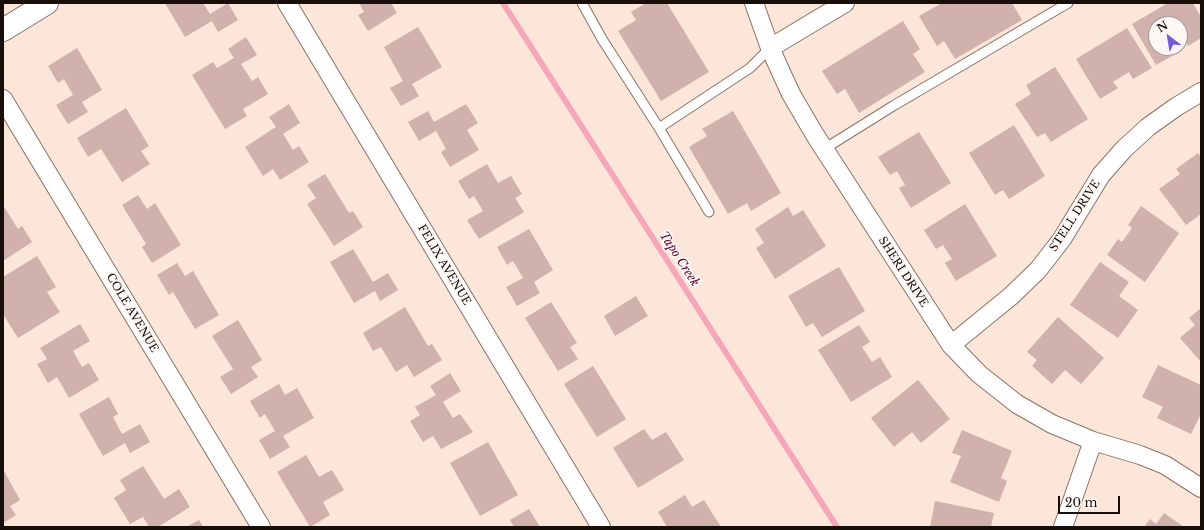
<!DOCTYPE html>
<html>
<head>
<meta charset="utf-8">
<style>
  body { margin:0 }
  #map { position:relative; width:1204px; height:530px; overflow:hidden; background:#fce6d9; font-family:"Libre Baskerville",serif }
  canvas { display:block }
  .frame { position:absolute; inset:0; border:4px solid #180f0a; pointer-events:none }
  .north { position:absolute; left:1148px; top:16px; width:40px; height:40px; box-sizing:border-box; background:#fcf7f4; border:1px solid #a19a96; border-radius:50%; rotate:329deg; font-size:11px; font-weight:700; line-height:16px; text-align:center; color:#180f0a }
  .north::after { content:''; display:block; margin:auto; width:14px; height:18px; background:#735bd5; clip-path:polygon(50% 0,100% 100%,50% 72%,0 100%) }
  .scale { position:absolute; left:1058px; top:496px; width:62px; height:18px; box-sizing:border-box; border:2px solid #180f0a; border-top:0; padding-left:5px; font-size:12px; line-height:14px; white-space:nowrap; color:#180f0a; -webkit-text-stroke:3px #fcf7f4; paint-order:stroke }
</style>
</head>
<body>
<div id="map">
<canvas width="1204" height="530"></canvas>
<div class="frame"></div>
<div class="north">N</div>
<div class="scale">20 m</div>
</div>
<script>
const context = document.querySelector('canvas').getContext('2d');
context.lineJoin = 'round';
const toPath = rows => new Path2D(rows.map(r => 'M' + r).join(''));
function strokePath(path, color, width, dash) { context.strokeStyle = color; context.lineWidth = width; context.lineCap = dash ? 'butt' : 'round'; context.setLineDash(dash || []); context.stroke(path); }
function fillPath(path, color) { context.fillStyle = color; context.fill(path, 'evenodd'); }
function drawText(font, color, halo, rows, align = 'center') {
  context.font = font + ' "Libre Baskerville",serif'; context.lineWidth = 4; context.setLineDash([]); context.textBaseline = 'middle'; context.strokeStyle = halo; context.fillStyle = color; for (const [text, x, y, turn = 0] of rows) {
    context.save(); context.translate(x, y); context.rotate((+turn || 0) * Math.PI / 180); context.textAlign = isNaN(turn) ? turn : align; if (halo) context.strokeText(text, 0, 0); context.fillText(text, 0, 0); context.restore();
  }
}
const stream = toPath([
  [503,3,837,527]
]);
const building = toPath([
  [165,3,203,3,210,14,228,3,238,20,218,32,212,21,185,37],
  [359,3,391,3,397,13,368,31,358,15,364,12],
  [646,3,667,3,709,72,661,101,618,31,636,20,631,12],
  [942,3,1012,3,1022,20,955,59,944,41,937,46,919,16],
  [1168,3,1193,3,1201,17,1201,38,1188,46,1184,39,1180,41,1180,24,1156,24,1156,48,1170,48,1174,55,1156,65,1132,24],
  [903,21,920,49,913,54,925,72,859,113,845,89,837,94,822,71],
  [418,27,442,67,412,84,419,96,401,106,390,88,403,81,384,47],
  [1127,28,1152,68,1133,79,1129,72,1113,82,1118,88,1100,99,1076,59],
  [246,37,257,55,241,64,252,81,258,77,268,94,243,109,247,116,225,129,192,75,213,62,217,68,234,58,228,49],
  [77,48,102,90,82,102,88,112,68,124,56,105,73,95,64,79,58,83,48,66],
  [1055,67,1088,119,1051,142,1045,133,1037,137,1015,104,1031,94,1026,85],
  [289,104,300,123,283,134,293,150,299,146,309,162,280,180,273,169,263,176,245,147,276,127,269,117],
  [466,104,478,123,467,130,479,150,450,167,441,152,446,149,436,131,419,141,408,122,428,111,434,122],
  [126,108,149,146,141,151,150,164,122,182,101,149,88,157,77,138],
  [733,111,781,193,751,211,747,203,728,214,689,147,707,136,702,129],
  [1014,125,1045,176,1009,199,1003,190,995,195,969,153],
  [919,132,951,183,911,208,899,188,905,185,897,171,890,175,878,157],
  [1198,153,1201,157,1201,214,1186,225,1159,189,1180,174,1176,169],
  [487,164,498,183,511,176,522,194,515,198,524,212,479,239,467,220,483,211,474,196,469,199,458,181],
  [325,174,349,213,353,211,363,227,334,246,307,204,316,198,307,185],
  [138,195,147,209,155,203,181,245,152,263,142,247,146,244,122,205],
  [965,204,997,256,956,281,945,263,952,259,943,245,936,249,924,230],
  [3,205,18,229,22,226,32,242,3,261],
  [1141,206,1179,233,1145,282,1107,255,1118,239,1122,242,1132,228,1128,225],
  [788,207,793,216,803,210,826,246,775,279,756,248,764,243,755,229],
  [529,229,553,270,534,282,540,293,517,306,506,287,523,278,513,261,507,265,497,247],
  [353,249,373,282,388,273,398,290,380,301,375,291,354,303,330,262],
  [37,256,56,287,47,292,60,312,18,338,3,314,3,277],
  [1100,262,1129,282,1119,296,1138,310,1118,338,1070,305],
  [177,263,185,276,193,271,219,315,195,329,173,292,169,295,157,275],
  [839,267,865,311,822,337,813,323,806,327,788,296],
  [636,296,648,316,615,336,604,316],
  [551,302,577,343,570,347,578,359,558,371,525,318],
  [405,307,428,346,432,344,442,360,414,377,407,365,396,372,381,347,373,351,363,333],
  [1201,308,1201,362,1180,338,1195,325,1189,318],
  [1058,317,1104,358,1081,384,1065,370,1052,384,1032,366,1037,360,1027,352],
  [238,320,262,360,251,367,258,377,231,394,220,377,233,369,212,336],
  [80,324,90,341,73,351,82,367,89,363,99,380,69,398,57,377,48,383,37,364,47,359,40,348],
  [859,325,870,342,862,347,872,362,880,357,892,377,851,402,818,350],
  [1158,365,1201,385,1201,414,1191,434,1157,418,1163,407,1142,397],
  [593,366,626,419,597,437,564,384],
  [450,373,461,391,443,402,453,418,460,414,473,432,441,449,433,436,423,442,410,421,420,415,415,407,436,395,430,386],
  [918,380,950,419,921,443,912,432,894,447,871,418],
  [279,384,285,395,297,388,314,418,283,436,290,447,270,459,259,440,275,431,265,414,260,418,250,401],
  [109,397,118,414,113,417,122,434,140,424,150,442,130,453,125,443,103,456,79,414],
  [644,429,652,440,666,432,684,460,638,488,613,448],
  [962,430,1012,451,1001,478,1007,481,999,502,950,482,961,456,952,453],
  [488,442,518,495,480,516,450,463],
  [306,455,319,477,332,470,344,490,323,502,330,515,310,527,277,472],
  [143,466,164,499,179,489,190,507,158,527,149,527,143,517,130,524,114,498,126,490,120,480],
  [3,469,20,500,10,506,16,515,3,523],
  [685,495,692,507,704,500,721,527,667,527,658,512],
  [935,501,994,513,991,527,930,527],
  [529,509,540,527,514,527,510,520],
  [1164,513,1184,527,1144,527,1150,519,1156,524],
  [199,520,203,527,186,527]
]);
const service = toPath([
  [582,3,602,39,659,128,750,68,770,48],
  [659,128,709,212],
  [824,149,893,106,1068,3]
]);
const minor = toPath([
  [287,3,601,527],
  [754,3,770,48,791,94,815,135,951,345,979,374,1017,404,1052,424,1093,441,1140,455,1165,465,1201,488],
  [770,48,845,3],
  [3,99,261,527],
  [951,345,1011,296,1038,270,1062,239,1101,175,1124,149,1148,127,1176,107,1201,92],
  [1063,527,1093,441]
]);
const tertiary = toPath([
  [3,30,47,3]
]);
const streetNames = [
  ["STELL DRIVE",1075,216,-57],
  ["FELIX AVENUE",444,265,59],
  ["SHERI DRIVE",903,272,57],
  ["COLE AVENUE",132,313,59]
];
const waterNames = [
  ["Tapo Creek",679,259,57]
];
strokePath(stream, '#f5a6b9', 6);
fillPath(building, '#d0b1ac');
strokePath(service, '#8b7364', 11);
strokePath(minor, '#8b7364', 20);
strokePath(tertiary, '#8b7364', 24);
strokePath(service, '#fff', 9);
strokePath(minor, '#fff', 18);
strokePath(tertiary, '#fff', 22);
drawText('11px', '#180f0a', '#fcf7f4', streetNames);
drawText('italic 12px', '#62032d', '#fcf7f4', waterNames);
</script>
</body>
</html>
